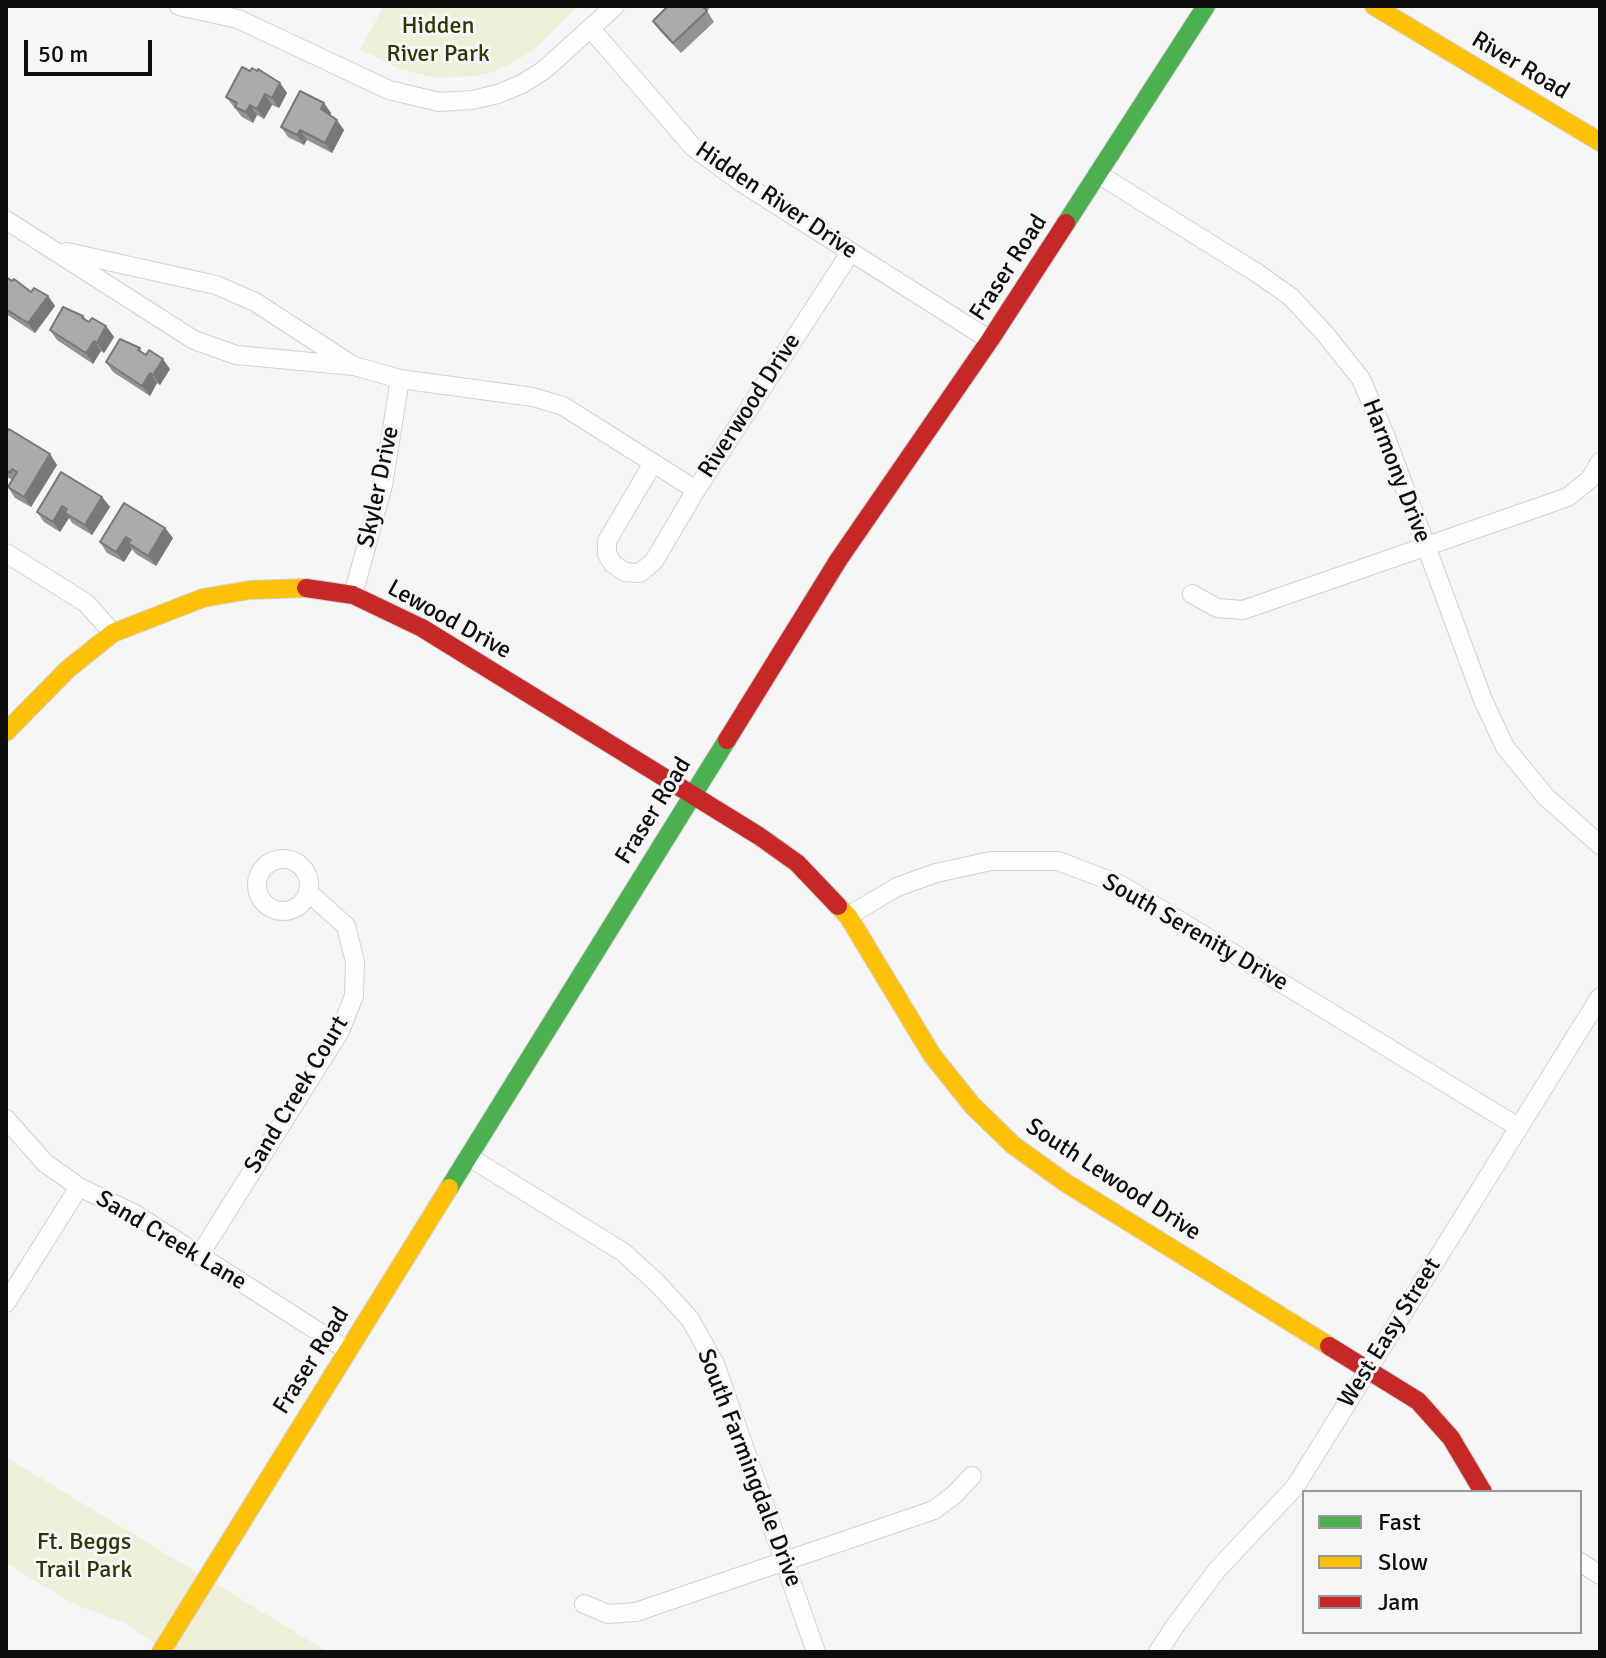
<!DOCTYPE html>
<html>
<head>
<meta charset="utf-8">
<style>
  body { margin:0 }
  #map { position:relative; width:1606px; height:1658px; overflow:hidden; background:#f6f6f7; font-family:Signika,sans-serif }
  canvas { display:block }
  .frame { position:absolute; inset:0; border:8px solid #0d0d0e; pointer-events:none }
  .legend { position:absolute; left:1302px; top:1490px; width:280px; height:144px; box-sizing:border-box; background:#f5f6f8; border:2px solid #98999a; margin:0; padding:10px 14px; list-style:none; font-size:24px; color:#0d0d0e }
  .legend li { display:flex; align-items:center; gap:16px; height:40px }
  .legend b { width:40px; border:2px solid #98999a }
  .scale { position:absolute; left:24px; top:40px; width:128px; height:36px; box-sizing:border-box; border:4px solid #0d0d0e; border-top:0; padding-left:10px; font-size:24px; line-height:28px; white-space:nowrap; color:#0d0d0e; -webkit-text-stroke:6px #f5f6f8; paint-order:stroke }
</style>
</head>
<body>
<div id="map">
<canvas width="1606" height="1658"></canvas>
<div class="frame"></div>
<ul class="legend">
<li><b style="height:10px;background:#4caf50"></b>Fast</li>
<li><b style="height:10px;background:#ffc107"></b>Slow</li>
<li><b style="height:10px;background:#c62828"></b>Jam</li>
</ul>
<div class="scale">50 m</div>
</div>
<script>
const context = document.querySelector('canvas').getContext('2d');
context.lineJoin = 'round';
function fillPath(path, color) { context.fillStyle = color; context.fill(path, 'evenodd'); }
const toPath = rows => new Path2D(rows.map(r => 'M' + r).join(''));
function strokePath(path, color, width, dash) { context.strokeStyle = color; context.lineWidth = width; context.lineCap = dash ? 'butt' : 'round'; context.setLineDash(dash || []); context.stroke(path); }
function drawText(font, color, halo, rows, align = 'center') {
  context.font = font + ' Signika,sans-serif'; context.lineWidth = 6; context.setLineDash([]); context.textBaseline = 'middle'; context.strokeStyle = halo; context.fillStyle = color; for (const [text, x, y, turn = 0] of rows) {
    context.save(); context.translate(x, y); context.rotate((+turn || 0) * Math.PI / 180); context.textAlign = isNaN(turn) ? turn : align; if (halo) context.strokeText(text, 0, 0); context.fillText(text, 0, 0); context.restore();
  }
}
const green = toPath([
  [384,6,579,6,532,51,515,61,493,72,473,76,438,78,400,69,360,49],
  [6,1457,328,1652,167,1652,125,1623,74,1604,6,1563]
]);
const street = toPath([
  [179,6,238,19,389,90,439,102,472,100,498,94,522,84,544,70,615,6],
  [591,29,693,147,742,183,990,340],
  [1098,174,1257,273,1291,297,1326,335,1361,379,1385,435,1483,700,1505,747,1546,797,1600,845],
  [6,220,194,340,236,355,354,366,400,379,533,397,563,406,696,490,850,253],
  [67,252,216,285,255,302,352,365],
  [653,463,607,541,607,554,613,564,625,572,640,573,654,561,696,490],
  [6,553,86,603,113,633],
  [1192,594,1217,608,1243,610,1568,497,1590,479,1600,462],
  [353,595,383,485,400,379],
  '257 885a26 26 0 1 1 52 0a26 26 0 1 1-52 0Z',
  [848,916,897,887,936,873,991,861,1058,861,1121,885,1518,1127],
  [6,1119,45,1163,79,1187,135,1214,347,1350],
  [469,1157,623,1252,658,1284,690,1319,715,1364,816,1652],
  [199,1256,340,1031,354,996,355,962,346,926,308,892],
  [6,1303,79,1187],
  [1580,1562,1600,1575],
  [584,1604,608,1614,636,1612,934,1510,954,1495,972,1476],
  [1158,1652,1175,1626,1217,1570,1295,1487,1600,997]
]);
const fast = toPath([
  [1066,223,1206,6],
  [449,1188,727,740]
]);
const slow = toPath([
  [1374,6,1600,142],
  [6,732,68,669,113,633,203,598,250,590,306,588],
  [838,906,848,916,932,1055,972,1105,1013,1145,1066,1183,1329,1346],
  [161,1652,449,1188]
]);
const jam = toPath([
  [306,588,353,595,422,628,759,836,797,863,838,906],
  [727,740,839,559,990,340,1066,223],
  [1329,1346,1418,1401,1451,1438,1483,1492]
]);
const wall = toPath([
  [668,6,709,6,710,7,707,11,714,22,681,53,660,31,653,21],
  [280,83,287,93,279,108,272,105,264,119,257,115,253,123,242,117,226,97],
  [324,103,331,113,330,115,344,130,332,153,307,140,304,145,288,137,281,127],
  [6,277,31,292,48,296,55,306,35,333,6,314],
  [83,316,89,322,106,326,114,337,104,353,101,351,93,364,57,340,50,330],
  [140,348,143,354,170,369,160,385,157,383,150,396,113,372,106,362],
  [6,434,50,454,57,465,31,507,15,498,8,487,12,480,6,476],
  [102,497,110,507,92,535,72,523,69,518,60,532,44,522,37,512],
  [165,528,173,538,156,566,136,554,132,549,124,562,107,553,100,542]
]);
const shadedWall = toPath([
  [280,83,287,93,279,108,272,98],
  [265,94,272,105,264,119,257,109],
  [324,103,331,113,328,119,321,109],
  [250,105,257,115,253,123,246,112],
  [337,120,344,130,332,153,325,143],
  [300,130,307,140,304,145,297,135],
  [48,296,55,306,35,333,28,323],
  [106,326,114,337,104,353,97,343],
  [94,341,101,351,93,364,86,353],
  [163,359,170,369,160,385,153,375],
  [150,373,157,383,150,396,142,386],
  [50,454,57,465,31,507,24,497],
  [102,497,110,507,92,535,85,525],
  [62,506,68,515,65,513,69,518,60,532,53,522],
  [165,528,173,538,156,566,148,556],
  [126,537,131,545,128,543,132,549,124,562,116,552]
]);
const building = toPath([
  [668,6,702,6,707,11,673,43,653,21,668,6],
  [242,67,250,71,252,68,257,71,258,69,280,83,272,98,265,94,257,109,250,105,246,112,235,107,237,103,226,97,242,67],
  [300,91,324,103,321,109,337,120,325,143,300,130,297,135,281,127,300,91],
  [6,277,12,281,14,279,31,292,34,288,48,296,28,323,6,309,6,277],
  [63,307,83,316,82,318,89,322,92,318,106,326,97,343,94,341,86,353,50,330,63,307],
  [120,339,140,348,138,350,146,355,149,350,163,359,153,375,150,373,142,386,106,362,120,339],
  [9,429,50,454,24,497,8,487,17,472,12,469,10,473,6,470,6,434,9,429],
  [61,472,102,497,85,525,65,513,67,509,62,506,53,522,37,512,61,472],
  [124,503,165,528,148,556,128,543,131,540,126,537,116,552,100,542,124,503]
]);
const parkNames = [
  ["Hidden",438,27],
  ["River Park",438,55],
  ["Ft. Beggs",84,1543],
  ["Trail Park",84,1571]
];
const streetNames = [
  ["River Road",1520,66,31],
  ["Hidden River Drive",776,201,34],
  ["Fraser Road",1009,268,-57],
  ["Riverwood Drive",750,406,-57],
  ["Harmony Drive",1396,471,69],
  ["Skyler Drive",379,487,-78],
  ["Lewood Drive",449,620,29],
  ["Fraser Road",654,811,-58],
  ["South Serenity Drive",1195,933,30],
  ["Sand Creek Court",297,1095,-59],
  ["South Lewood Drive",1113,1180,33],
  ["Sand Creek Lane",171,1241,31],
  ["West Easy Street",1390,1333,-58],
  ["Fraser Road",312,1361,-58],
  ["South Farmingdale Drive",749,1468,69]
];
fillPath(green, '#edefd8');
strokePath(street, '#d2d2d3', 20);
strokePath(fast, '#d2d2d3', 20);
strokePath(slow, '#d2d2d3', 20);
strokePath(jam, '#d2d2d3', 20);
strokePath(street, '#fefefe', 18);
strokePath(fast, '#4caf50', 18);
strokePath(slow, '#ffc107', 18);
strokePath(jam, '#c62828', 18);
fillPath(wall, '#939393');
fillPath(shadedWall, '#787878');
fillPath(building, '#ababab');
strokePath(building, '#787878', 2);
drawText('24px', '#323403', '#f5f6f8', parkNames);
drawText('24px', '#0d0d0e', '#f5f6f8', streetNames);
</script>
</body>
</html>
